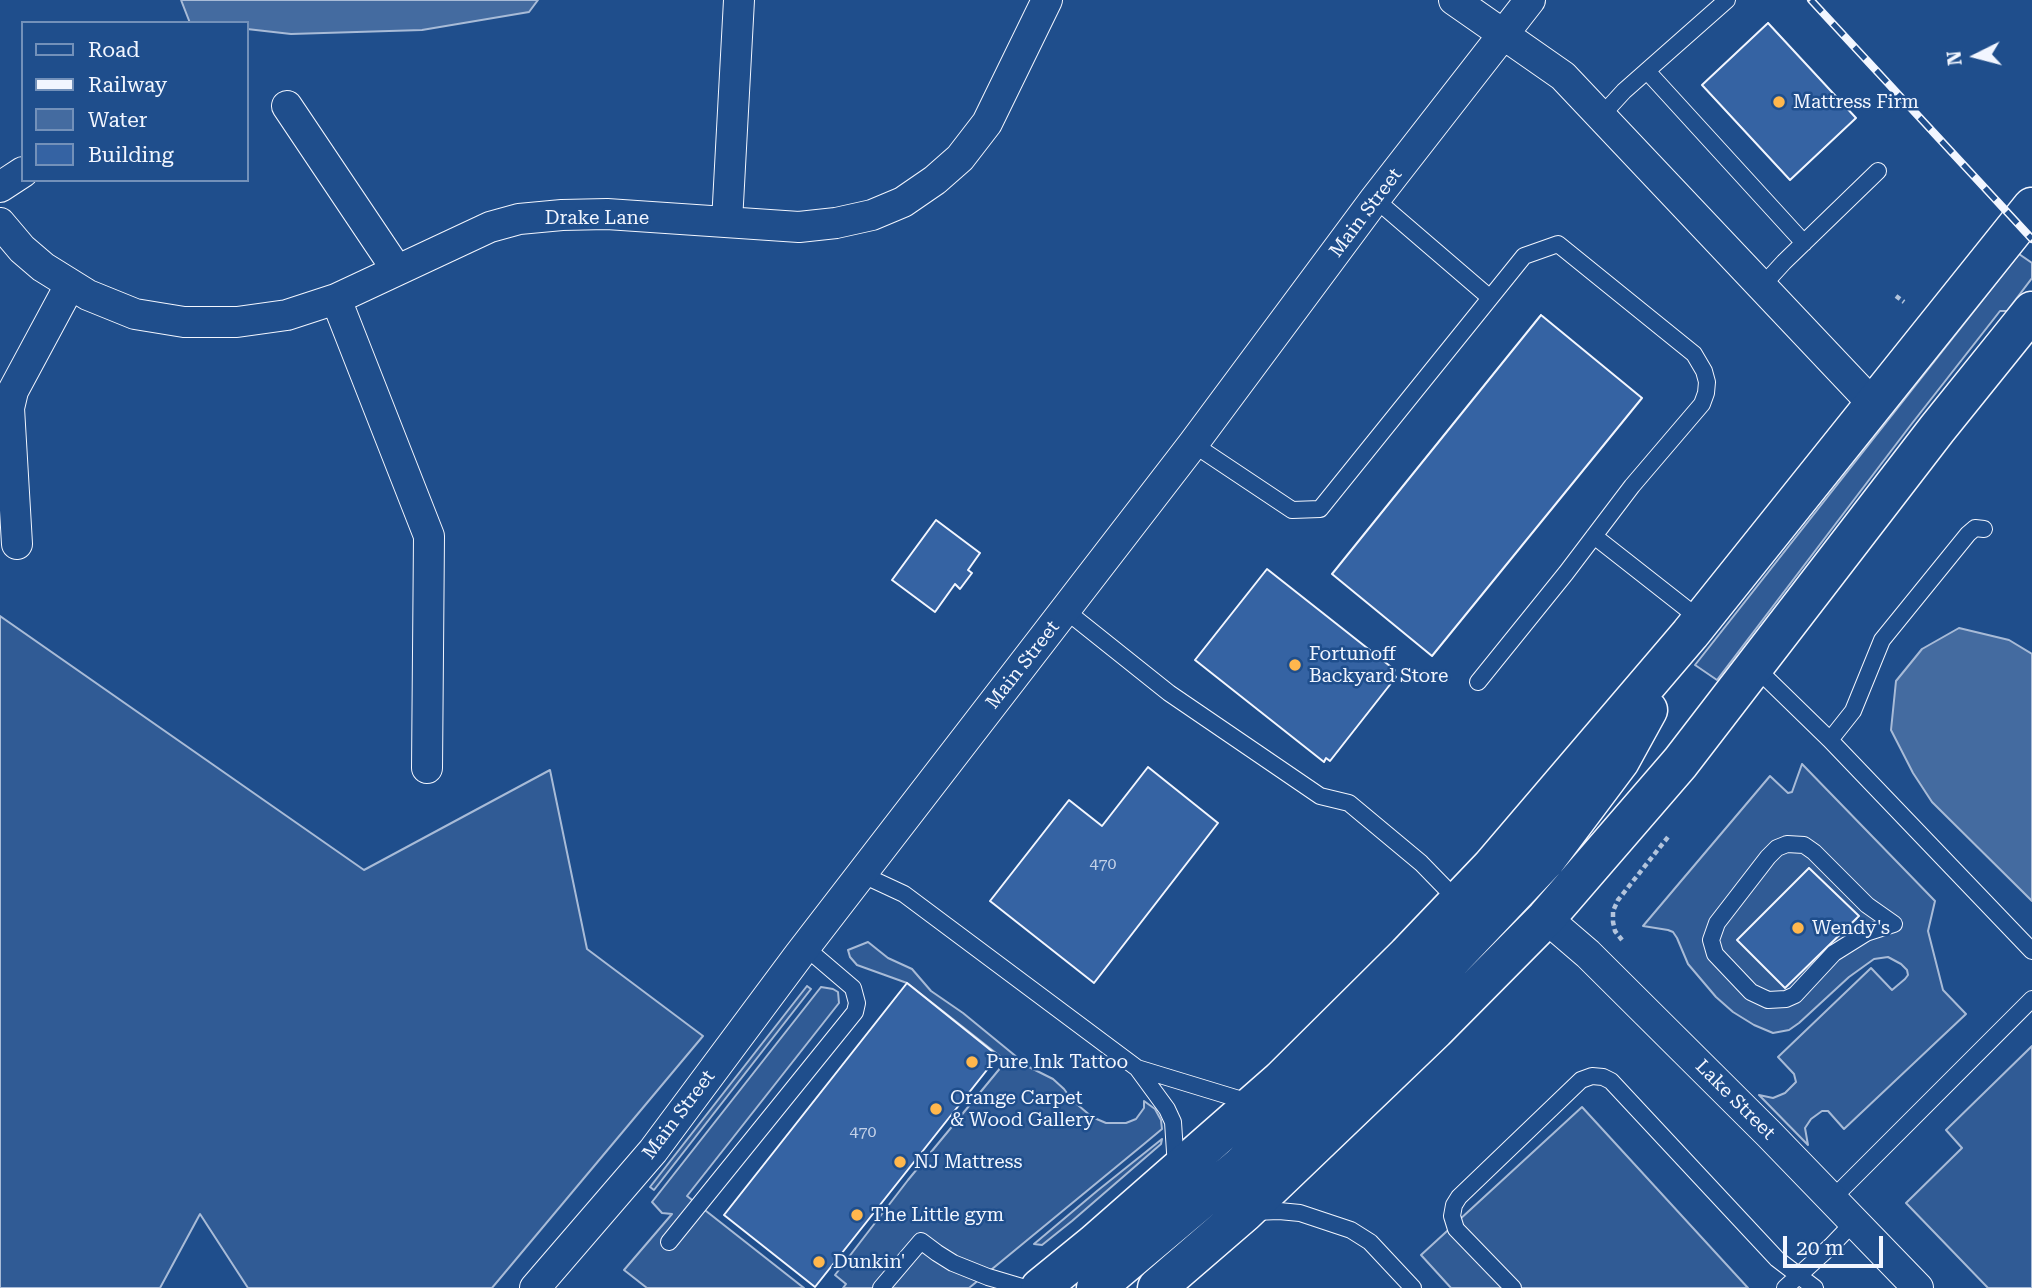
<!DOCTYPE html>
<html>
<head>
<meta charset="utf-8">
<style>
  body { margin:0 }
  #map { position:relative; width:2032px; height:1288px; overflow:hidden; background:#1f4e8c; font-family:"Roboto Serif",serif }
  canvas { display:block }
  .legend { position:absolute; left:21px; top:21px; width:228px; height:161px; box-sizing:border-box; background:#1f4e8c; border:2px solid #7391ba; margin:0; padding:9px 12px; list-style:none; font-size:21px; color:#f2f6ff }
  .legend li { display:flex; align-items:center; gap:14px; height:35px }
  .legend b { width:35px; border:2px solid #7391ba }
  .north { position:absolute; left:1941px; top:21px; width:70px; height:70px; -webkit-text-stroke:5px #1f4e8c; paint-order:stroke; rotate:264deg; font-size:19px; font-weight:700; line-height:28px; text-align:center; color:#f2f6ff }
  .north::after { content:''; display:block; margin:auto; width:24px; height:32px; background:#f2f6ff; clip-path:polygon(50% 0,100% 100%,50% 72%,0 100%) }
  .scale { position:absolute; left:1783px; top:1236px; width:100px; height:32px; box-sizing:border-box; border:4px solid #f2f6ff; border-top:0; padding-left:9px; font-size:21px; line-height:24px; white-space:nowrap; color:#f2f6ff; -webkit-text-stroke:5px #1f4e8c; paint-order:stroke }
</style>
</head>
<body>
<div id="map">
<canvas width="2032" height="1288"></canvas>
<ul class="legend">
<li><b style="height:9px;background:#1f4e8c"></b>Road</li>
<li><b style="height:9px;background:#f2f6ff"></b>Railway</li>
<li><b style="height:19px;background:#446ba0"></b>Water</li>
<li><b style="height:19px;background:#3563a3"></b>Building</li>
</ul>
<div class="north">N</div>
<div class="scale">20 m</div>
</div>
<script>
const context = document.querySelector('canvas').getContext('2d');
context.lineJoin = 'round';
function fillPath(path, color) { context.fillStyle = color; context.fill(path, 'evenodd'); }
const toPath = rows => new Path2D(rows.map(r => 'M' + r).join(''));
function strokePath(path, color, width, dash) { context.strokeStyle = color; context.lineWidth = width; context.lineCap = dash ? 'butt' : 'round'; context.setLineDash(dash || []); context.stroke(path); }
function drawText(font, color, halo, rows, align = 'center') {
  context.font = font + ' "Roboto Serif",serif'; context.lineWidth = 5; context.setLineDash([]); context.textBaseline = 'middle'; context.strokeStyle = halo; context.fillStyle = color; for (const [text, x, y, turn = 0] of rows) {
    context.save(); context.translate(x, y); context.rotate((+turn || 0) * Math.PI / 180); context.textAlign = isNaN(turn) ? turn : align; if (halo) context.strokeText(text, 0, 0); context.fillText(text, 0, 0); context.restore();
  }
}
const built = toPath([
  [2019,254,2032,263,2032,278,2007,311,2000,311,1910,426,1717,680,1695,665,2019,254],
  [0,616,364,870,550,770,587,949,703,1036,492,1288,248,1288,200,1214,160,1288,0,1288,0,616],
  [1802,764,1935,901,1928,931,1943,990,1966,1014,1844,1129,1828,1111,1822,1111,1811,1119,1805,1128,1808,1145,1759,1095,1773,1098,1785,1093,1796,1082,1794,1074,1778,1057,1871,968,1892,990,1905,979,1908,975,1907,970,1901,964,1888,957,1874,959,1849,977,1799,1023,1789,1030,1773,1033,1754,1025,1733,1012,1716,997,1688,964,1677,938,1673,932,1668,930,1643,926,1770,776,1788,793,1792,792,1802,764],
  [868,942,888,958,912,969,931,991,963,1013,1029,1067,1053,1079,1064,1089,1072,1100,1092,1117,1106,1123,1126,1123,1136,1119,1144,1108,1144,1101,1155,1109,1161,1120,1162,1129,1144,1144,969,1288,843,1288,846,1284,835,1275,908,1180,1006,1061,907,983,857,965,850,957,848,950,868,942],
  [807,986,811,989,654,1190,650,1187,807,986],
  [821,987,833,989,838,992,839,1003,687,1196,804,1288,647,1288,624,1270,672,1214,662,1213,652,1202,821,987],
  [2032,1046,2032,1288,1988,1288,1906,1203,1962,1148,1946,1130,2032,1046],
  [1582,1107,1748,1288,1451,1288,1421,1255,1582,1107],
  [1162,1139,1161,1144,1072,1221,1042,1245,1034,1244,1097,1191,1162,1139]
]);
const water = toPath([
  [181,0,538,0,529,12,422,30,291,34,247,29,247,23,190,23,181,0],
  [1959,628,2009,640,2032,654,2032,901,1932,802,1913,773,1891,730,1896,681,1922,649,1959,628]
]);
const building = toPath([
  [1768,23,1856,118,1790,180,1702,85,1768,23],
  [1541,315,1642,398,1432,656,1332,574,1541,315],
  [936,520,980,553,968,570,972,573,960,589,955,584,935,612,892,580,936,520],
  [1267,569,1395,670,1393,674,1396,677,1330,761,1326,758,1324,762,1195,660,1267,569],
  [1148,767,1218,823,1094,983,990,901,1069,800,1102,826,1148,767],
  [1809,868,1859,916,1785,988,1737,940,1809,868],
  [907,983,998,1056,815,1287,724,1215,907,983]
]);
const path = toPath([
  [1896,296,1904,302],
  [1622,940,1615,931,1613,922,1613,911,1618,900,1668,837]
]);
const lane = toPath([
  [1647,71,1804,243],
  [1601,116,1624,91,1727,0],
  [1375,199,1489,297],
  [1762,286,1784,262,1878,171],
  [1193,444,1292,510,1320,509,1524,256,1558,244,1694,354,1704,371,1707,382,1706,393,1702,404,1632,486,1566,573,1478,682],
  [1594,536,1701,620],
  [1065,610,1169,693,1320,796,1349,803,1421,863,1458,901],
  [1755,667,1830,740,2032,951],
  [1830,740,1853,711,1882,640,1968,534,1975,528,1984,529],
  [1787,844,1804,845,1814,852,1867,905,1894,924,1866,933,1834,953,1795,995,1786,999,1768,1000,1751,992,1715,954,1711,940,1717,923,1768,857,1777,848,1787,844],
  [861,874,904,894,1137,1068],
  [1176,1167,1173,1122,1167,1109,1137,1068,1252,1103],
  [1832,1199,2032,999],
  [1254,1212,1279,1211,1300,1213,1351,1230,1370,1242,1413,1288],
  [669,1242,855,1012,857,1003,853,988,805,947],
  [881,1288,921,1241,937,1253,953,1263,988,1277,1025,1288],
  [1513,1288,1456,1229,1452,1216,1454,1205,1459,1197,1581,1080,1592,1076,1603,1077,1611,1081,1777,1259,1815,1288],
  [1785,1288,1831,1246,1854,1222]
]);
const street = toPath([
  [1454,0,1563,76,1873,404],
  [287,106,397,270],
  [0,187,23,172],
  [727,222,739,0],
  [0,223,22,249,43,267,88,295,135,314,184,322,237,322,287,315,336,299,490,227,519,219,562,215,607,214,799,227,836,223,872,215,903,202,935,180,960,158,987,123,1047,0],
  [336,299,429,536,427,768],
  [17,544,9,408,13,391,70,285],
  [1546,918,1588,954,1769,1134,1918,1288],
  [535,1288,653,1151,799,955,1193,444,1375,199,1530,0]
]);
const highway = toPath([
  [1040,1288,1094,1244,1281,1080,1407,955,1491,867,1690,634,2032,207],
  [1096,1288,1241,1166,1396,1018,1545,861,1620,761,1648,710],
  [1157,1288,1245,1212,1435,1030,1546,918,1680,763,1937,429,2032,311]
]);
const rail = toPath([
  [1811,0,2032,239]
]);
const markers = [
  [1779,102,7,"#ffb74d"],
  [1295,665,7,"#ffb74d"],
  [1798,928,7,"#ffb74d"],
  [972,1062,7,"#ffb74d"],
  [936,1109,7,"#ffb74d"],
  [900,1162,7,"#ffb74d"],
  [857,1215,7,"#ffb74d"],
  [819,1262,7,"#ffb74d"]
];
const numberNames = [
  ["470",1103,864],
  ["470",863,1132]
];
const poiNames = [
  ["Mattress Firm",1793,102],
  ["Fortunoff",1309,654],
  ["Backyard Store",1309,676],
  ["Wendy's",1812,928],
  ["Pure Ink Tattoo",986,1062],
  ["Orange Carpet",950,1098],
  ["& Wood Gallery",950,1120],
  ["NJ Mattress",914,1162],
  ["The Little gym",871,1215],
  ["Dunkin'",833,1262]
];
const streetNames = [
  ["Main Street",1366,213,-53],
  ["Drake Lane",597,218],
  ["Main Street",1023,665,-52],
  ["Lake Street",1735,1100,45],
  ["Main Street",679,1115,-53]
];
fillPath(built, '#305b95');
strokePath(built, '#a8bbd7', 2);
fillPath(water, '#446ba0');
strokePath(water, '#a8bbd7', 2);
fillPath(building, '#3563a3');
strokePath(building, '#f2f6ff', 2);
strokePath(lane, '#f2f6ff', 18);
strokePath(street, '#f2f6ff', 32);
strokePath(highway, '#f2f6ff', 41);
strokePath(path, '#b3c4dc', 4.5, [5, 3.5]);
strokePath(lane, '#1f4e8c', 16);
strokePath(street, '#1f4e8c', 30);
strokePath(highway, '#1f4e8c', 38);
strokePath(rail, '#f2f6ff', 8);
strokePath(rail, '#1f4e8c', 5, [16]);
for (const [x, y, r, color] of markers) { const dot = new Path2D(); dot.arc(x, y, r, 0, 2 * Math.PI); context.fillStyle = color; context.fill(dot); strokePath(dot, '#1f4e8c', 2.5); }
drawText('16px', '#c3d1e8', null, numberNames);
drawText('19px', '#f2f6ff', '#1f4e8c', poiNames, 'left');
drawText('19px', '#f2f6ff', '#1f4e8c', streetNames);
</script>
</body>
</html>
